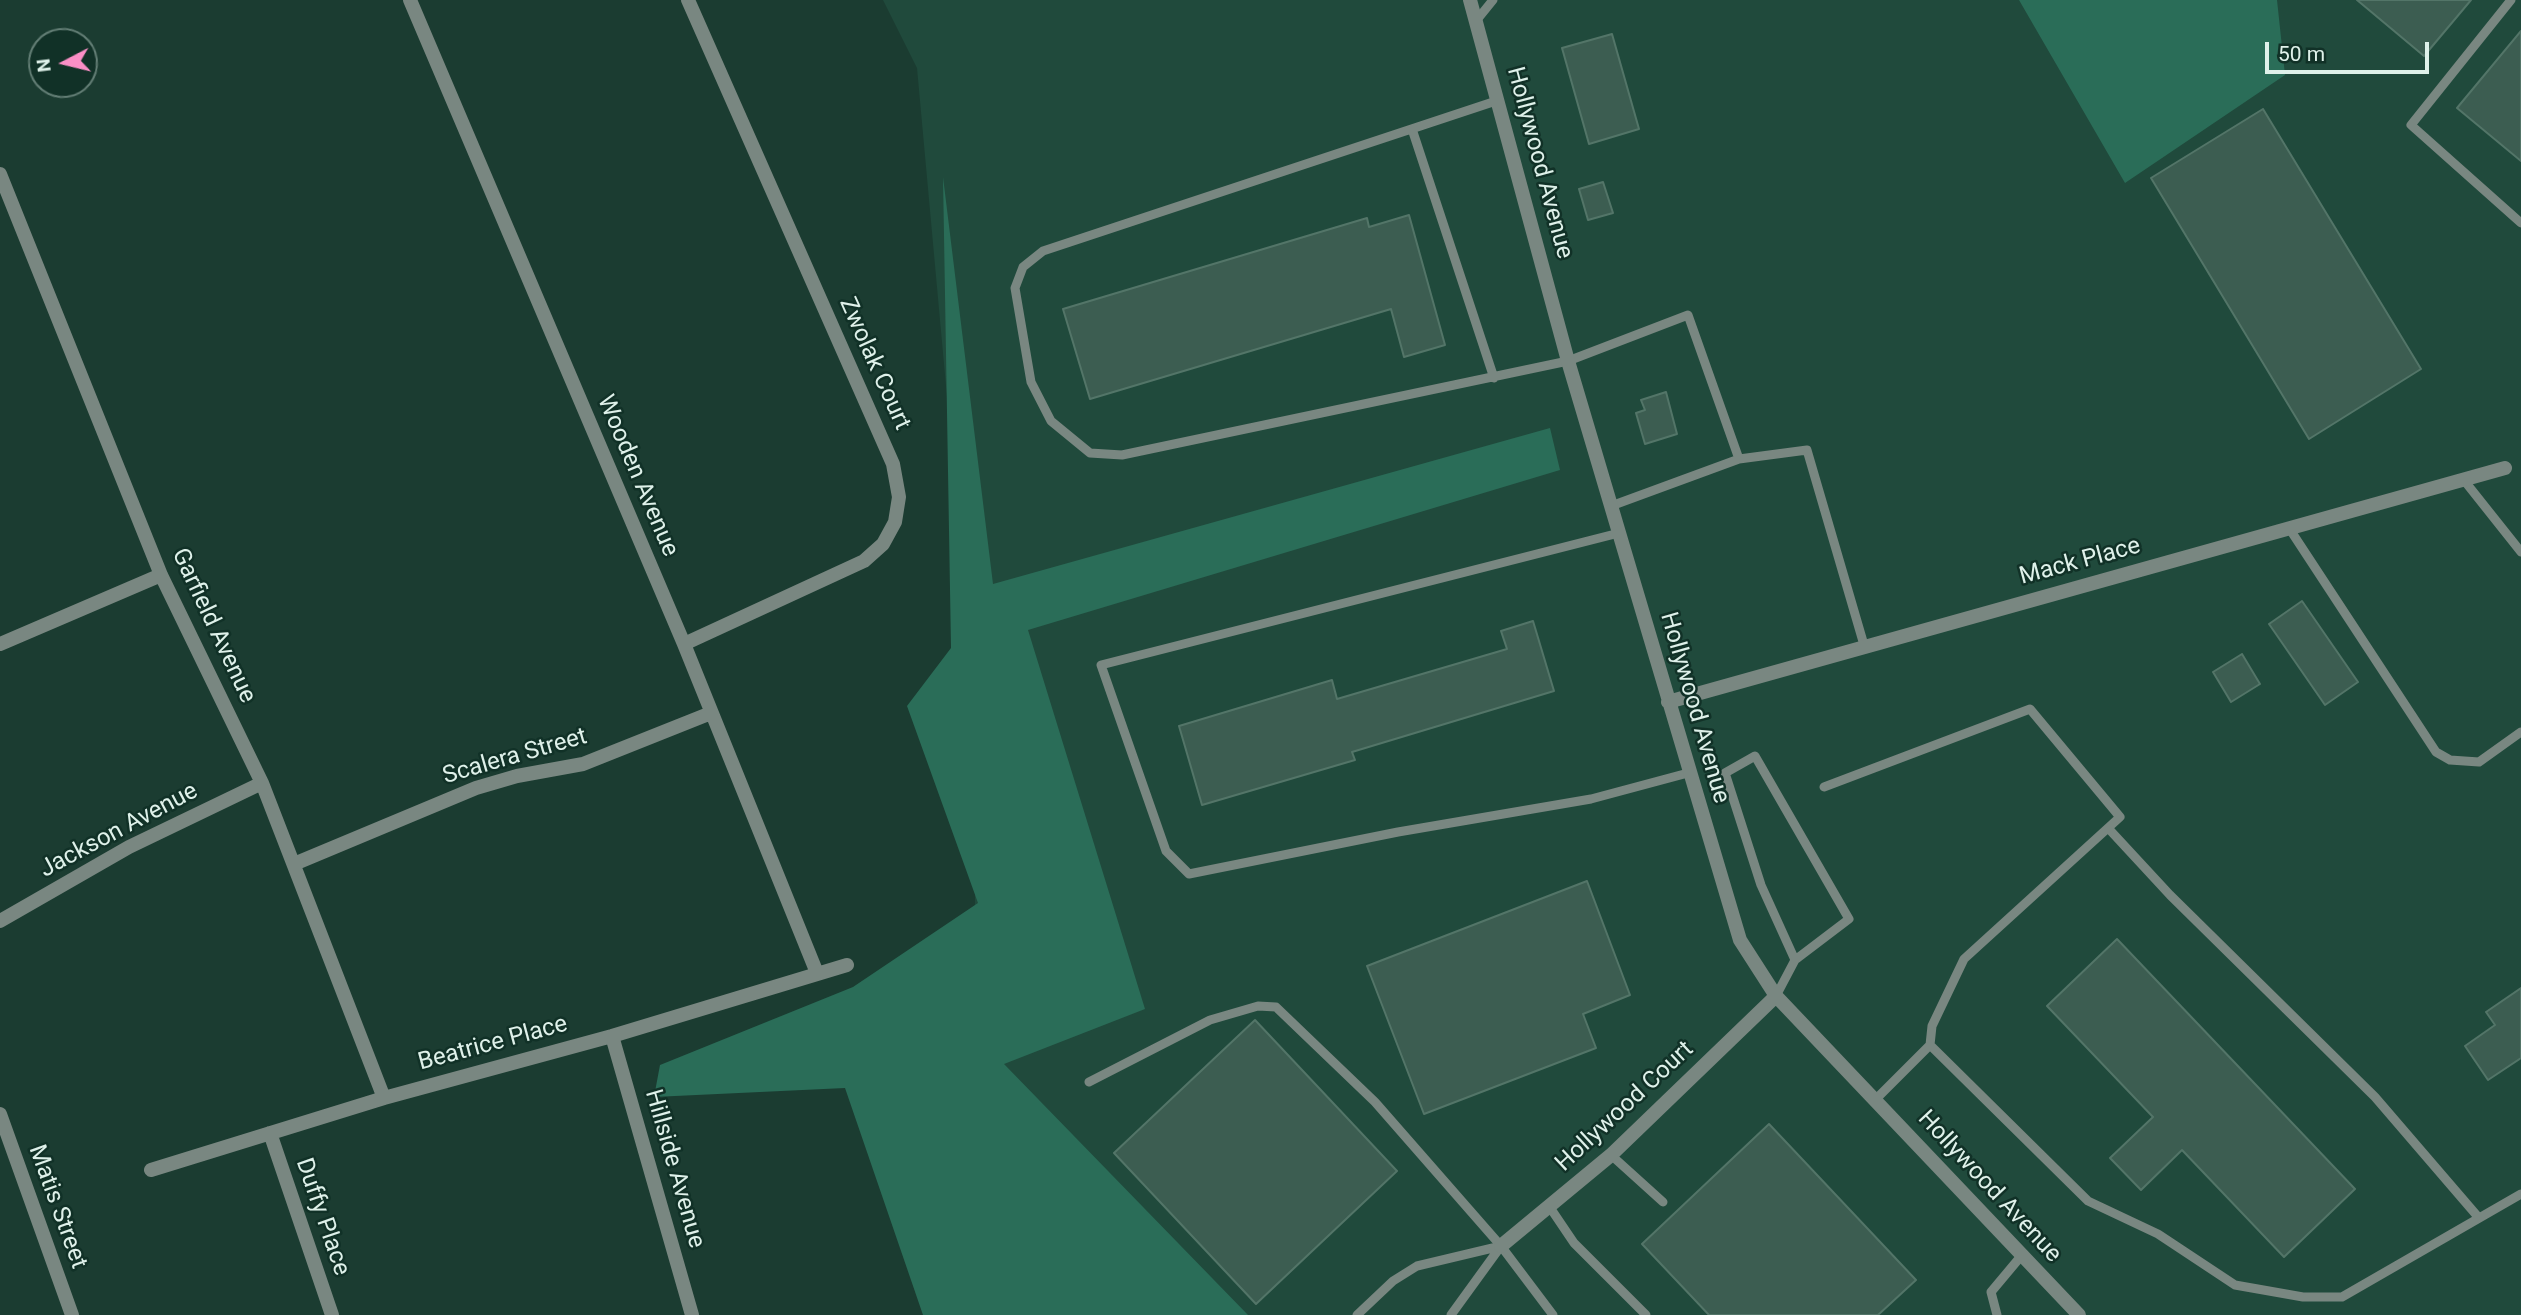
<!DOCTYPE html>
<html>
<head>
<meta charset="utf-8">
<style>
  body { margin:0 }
  #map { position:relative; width:2521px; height:1315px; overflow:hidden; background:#1b3c31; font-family:Roboto,sans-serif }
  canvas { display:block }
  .north { position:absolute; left:28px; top:28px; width:70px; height:70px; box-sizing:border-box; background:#113127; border:2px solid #637e75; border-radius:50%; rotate:263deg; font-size:19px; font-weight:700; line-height:28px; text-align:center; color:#dff1ea }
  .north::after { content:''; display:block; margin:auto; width:24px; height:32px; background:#fb8fc6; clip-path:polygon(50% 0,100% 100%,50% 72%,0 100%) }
  .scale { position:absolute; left:2265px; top:42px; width:164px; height:32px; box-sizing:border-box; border:4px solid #dff1ea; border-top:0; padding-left:9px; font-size:21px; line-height:24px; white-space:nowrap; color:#dff1ea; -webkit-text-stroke:5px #113127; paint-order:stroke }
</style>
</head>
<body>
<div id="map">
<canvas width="2521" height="1315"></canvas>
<div class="north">N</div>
<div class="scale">50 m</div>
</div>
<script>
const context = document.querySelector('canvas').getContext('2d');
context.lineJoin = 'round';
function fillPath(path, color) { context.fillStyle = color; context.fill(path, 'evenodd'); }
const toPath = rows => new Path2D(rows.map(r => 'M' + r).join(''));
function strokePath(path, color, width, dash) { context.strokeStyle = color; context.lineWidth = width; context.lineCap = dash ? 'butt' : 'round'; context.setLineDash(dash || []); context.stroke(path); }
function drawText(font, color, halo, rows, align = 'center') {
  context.font = font + ' Roboto,sans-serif'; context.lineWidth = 5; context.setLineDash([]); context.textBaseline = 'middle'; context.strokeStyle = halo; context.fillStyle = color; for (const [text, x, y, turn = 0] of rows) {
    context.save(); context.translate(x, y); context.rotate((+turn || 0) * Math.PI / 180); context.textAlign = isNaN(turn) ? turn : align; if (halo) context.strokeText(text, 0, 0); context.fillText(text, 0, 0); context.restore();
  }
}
const built = toPath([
  [883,0,2521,0,2521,1315,1193,1315,975,1046,975,704,917,68]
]);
const green = toPath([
  [2019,0,2277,0,2285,75,2125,183],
  [943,177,993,584,1550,428,1560,470,1028,630,1145,1009,1004,1064,1248,1315,923,1315,845,1088,654,1097,660,1065,853,987,978,903,907,706,951,648]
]);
const building = toPath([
  [2357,0,2471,0,2424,56,2357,0],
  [2521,31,2521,161,2457,108,2521,31],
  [1612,34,1639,129,1589,144,1562,48,1612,34],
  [2263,109,2421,369,2309,439,2151,178,2263,109],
  [1603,182,1613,213,1588,220,1579,189,1603,182],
  [1409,215,1445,345,1404,357,1391,309,1090,399,1063,309,1367,218,1369,227,1409,215],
  [1666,392,1677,434,1645,444,1636,413,1645,410,1641,400,1666,392],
  [2302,601,2358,682,2325,705,2269,624,2302,601],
  [1533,621,1554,691,1352,752,1355,760,1202,805,1179,726,1332,680,1337,699,1507,649,1501,631,1533,621],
  [2242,654,2260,684,2231,702,2213,672,2242,654],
  [1587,881,1630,995,1583,1014,1596,1048,1424,1114,1367,966,1587,881],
  [2117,939,2355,1189,2284,1257,2182,1150,2141,1190,2110,1158,2153,1117,2047,1006,2117,939],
  [2521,988,2521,1058,2488,1080,2465,1046,2495,1025,2486,1012,2521,988],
  [1255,1020,1397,1171,1256,1304,1114,1153,1255,1020],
  [1769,1124,1916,1280,1878,1315,1709,1315,1642,1244,1769,1124]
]);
const service = toPath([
  [2511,0,2411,125,2521,223],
  [1476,21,1493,0],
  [1499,100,1043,251,1023,267,1015,288,1031,382,1051,421,1090,453,1122,455,1568,361,1688,315,1739,459],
  [1412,129,1494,378],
  [2463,479,2521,552],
  [1611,506,1739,459,1807,450,1864,645],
  [2289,528,2436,752,2450,760,2479,762,2521,732],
  [1619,533,1101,665,1166,851,1189,874,1398,832,1591,799,1688,773],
  [1824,787,2030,709,2120,817,1964,959,1932,1026,1930,1045,1875,1100],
  [2108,828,2170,895,2375,1097,2479,1218],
  [1776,996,1795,960,1849,919,1755,756,1725,773,1761,885,1795,960],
  [1930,1045,2088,1201,2158,1234,2235,1285,2303,1297,2342,1297,2521,1194],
  [1089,1082,1210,1020,1258,1006,1276,1007,1375,1102,1501,1246,1553,1315],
  [1611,1155,1663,1202],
  [1549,1206,1574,1243,1646,1315],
  [1357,1315,1393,1281,1417,1266,1501,1246],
  [1451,1315,1501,1246],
  [1997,1315,1991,1292,2022,1255]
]);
const minor = toPath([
  [410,0,684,644,817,973],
  [1470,0,1568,361,1740,940,1776,996,2079,1315],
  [0,174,161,575,262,783,384,1098],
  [0,644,161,575],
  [684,644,864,561,883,544,895,522,899,497,893,464,688,0],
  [1668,702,2505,468],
  [294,864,476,788,517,776,583,764,711,713],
  [0,921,129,847,262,783],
  [612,1036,692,1315],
  [0,1114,72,1315],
  [270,1133,332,1315],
  [151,1170,384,1098,612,1036,847,965],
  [1501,1246,1611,1155,1776,996]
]);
const streetNames = [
  ["Hollywood Avenue",1539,163,75],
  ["Zwolak Court",874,364,66],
  ["Wooden Avenue",637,476,67],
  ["Mack Place",2080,562,-15],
  ["Garfield Avenue",213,626,65],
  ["Hollywood Avenue",1694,708,74],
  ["Scalera Street",515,757,-16],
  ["Jackson Avenue",119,831,-28],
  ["Beatrice Place",493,1044,-15],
  ["Hollywood Court",1625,1107,-43],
  ["Hillside Avenue",674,1169,74],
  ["Hollywood Avenue",1989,1187,47],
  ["Matis Street",57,1207,70],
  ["Duffy Place",322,1217,71]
];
fillPath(built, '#204a3c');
fillPath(green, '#2a6d58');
fillPath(building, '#3c5d51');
strokePath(building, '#537568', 2);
strokePath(service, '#798781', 9);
strokePath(minor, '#798781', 14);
drawText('24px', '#dff1ea', '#113127', streetNames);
</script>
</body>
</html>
